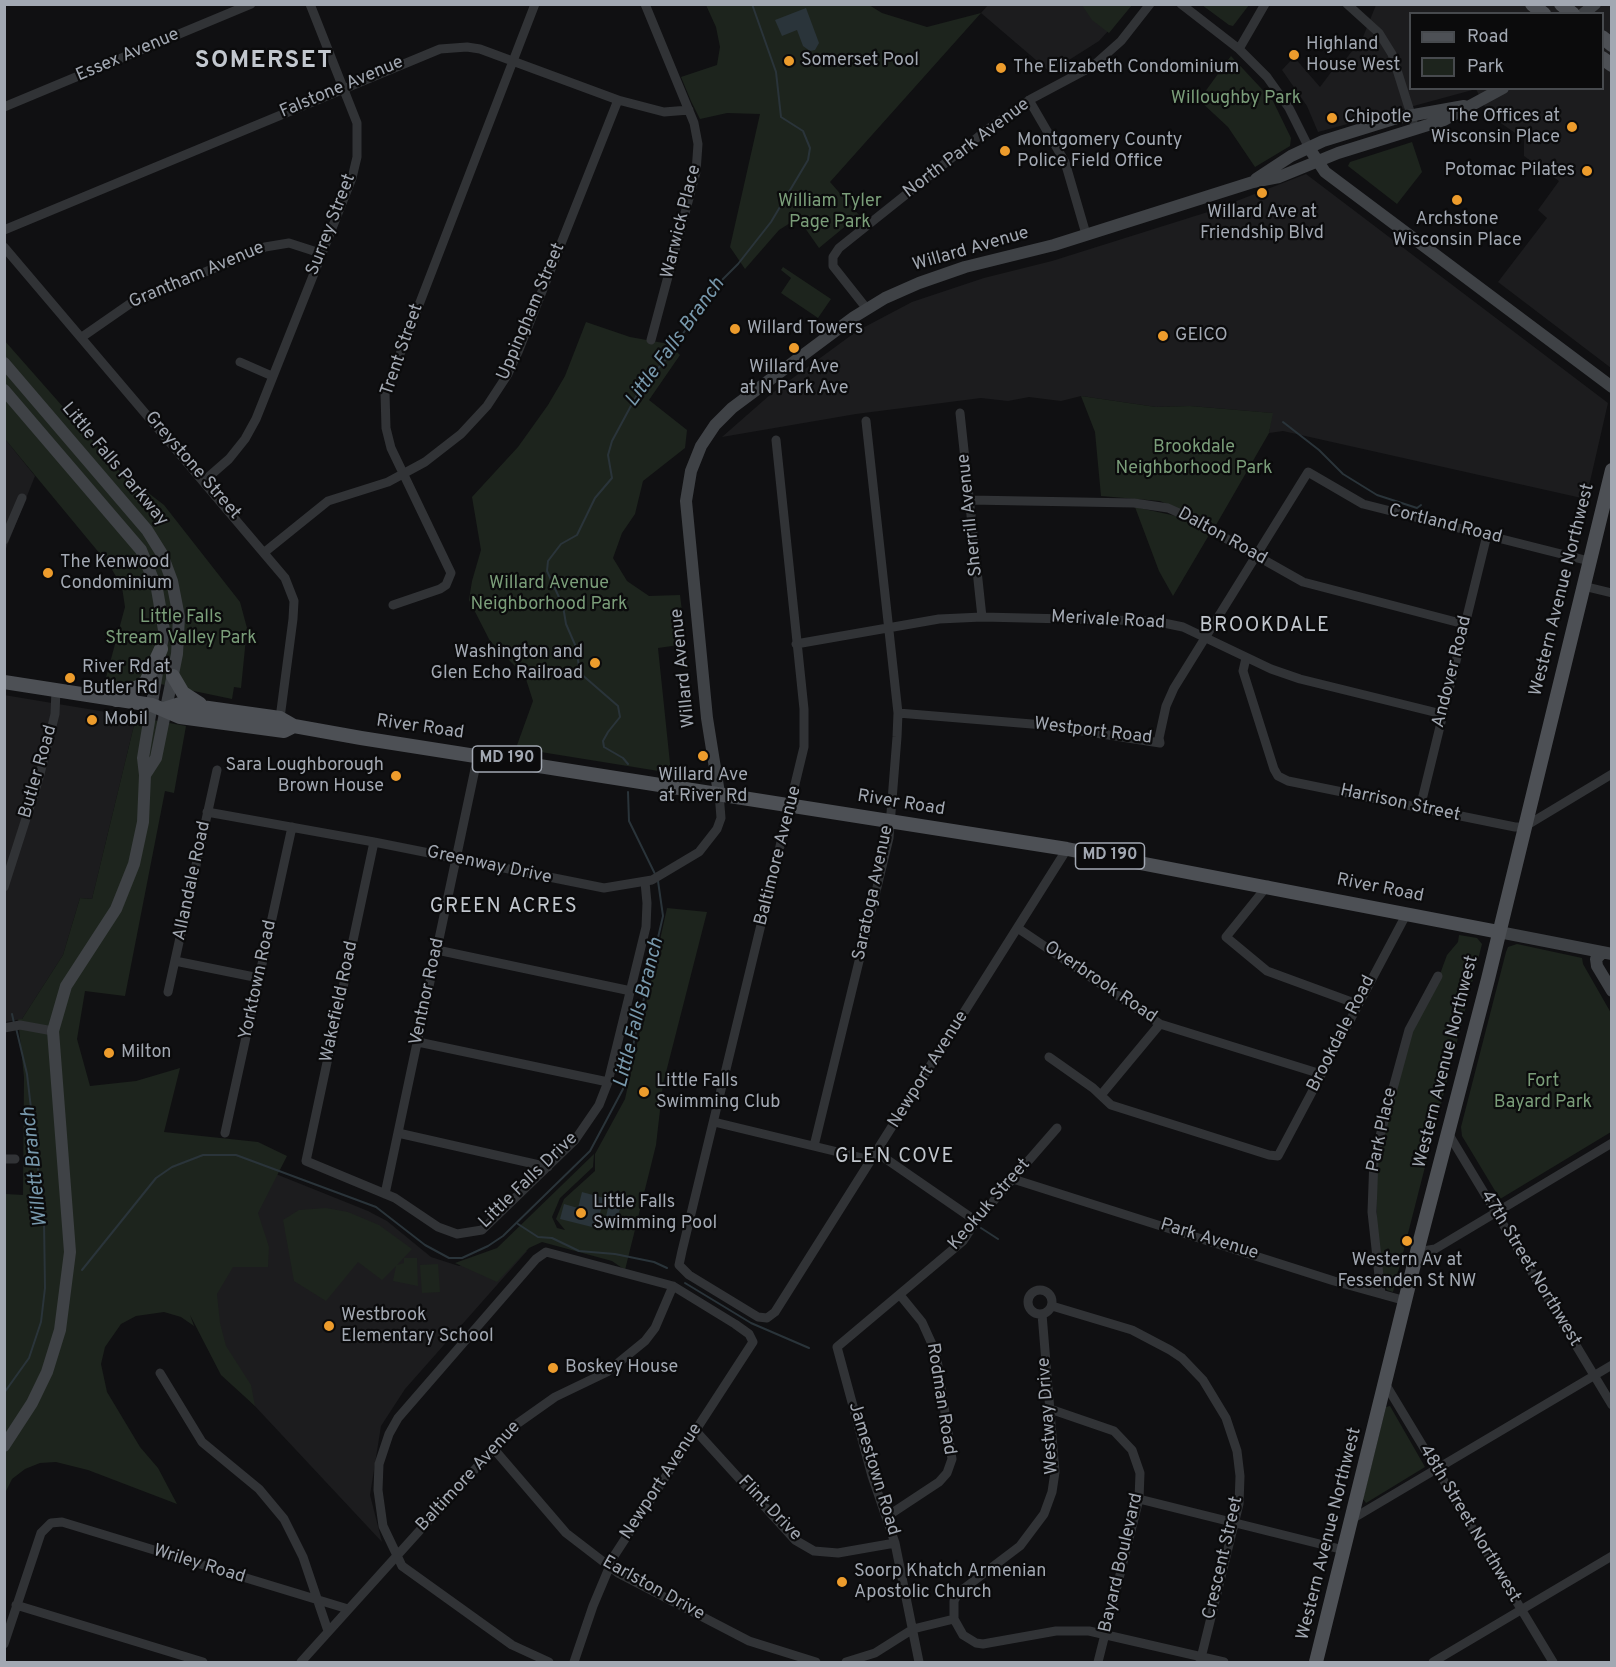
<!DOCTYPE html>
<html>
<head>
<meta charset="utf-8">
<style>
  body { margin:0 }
  #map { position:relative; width:1616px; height:1667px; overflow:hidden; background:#101012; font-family:Overpass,sans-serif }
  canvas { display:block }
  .frame { position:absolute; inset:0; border:6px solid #a2a8b2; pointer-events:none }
  .legend { position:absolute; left:1409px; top:12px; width:195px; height:78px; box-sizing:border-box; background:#0b0b0c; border:2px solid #474a4e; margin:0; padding:8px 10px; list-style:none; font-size:18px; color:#a2a8b2 }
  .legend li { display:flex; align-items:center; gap:12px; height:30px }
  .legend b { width:30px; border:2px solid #474a4e }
</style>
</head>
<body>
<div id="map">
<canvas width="1616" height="1667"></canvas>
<div class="frame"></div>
<ul class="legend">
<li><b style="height:8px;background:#4d5055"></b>Road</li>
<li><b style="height:16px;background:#1d241d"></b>Park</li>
</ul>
</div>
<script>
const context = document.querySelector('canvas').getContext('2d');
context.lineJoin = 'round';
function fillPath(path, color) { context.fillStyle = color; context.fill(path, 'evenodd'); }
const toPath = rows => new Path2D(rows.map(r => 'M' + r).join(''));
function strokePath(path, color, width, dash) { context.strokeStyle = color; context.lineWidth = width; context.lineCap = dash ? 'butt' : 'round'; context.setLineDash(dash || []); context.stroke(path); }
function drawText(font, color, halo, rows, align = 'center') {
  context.font = font + ' Overpass,sans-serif'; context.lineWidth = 4.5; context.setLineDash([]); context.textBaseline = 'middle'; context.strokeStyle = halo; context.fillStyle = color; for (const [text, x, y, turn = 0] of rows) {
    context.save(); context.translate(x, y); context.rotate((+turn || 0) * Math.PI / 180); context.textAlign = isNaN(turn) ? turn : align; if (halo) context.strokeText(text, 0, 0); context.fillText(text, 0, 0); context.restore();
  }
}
const built = toPath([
  [988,5,1132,5,1099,41,1050,72,981,13],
  [1376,5,1611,5,1611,368,1498,282,1547,218,1538,210,1559,181,1524,156,1524,139,1489,115,1476,89,1318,132,1307,106,1282,70,1294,57,1320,87,1335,67,1338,69,1363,37],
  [1410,14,1602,14,1602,88,1410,88],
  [1306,174,1608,403,1586,499,1283,431,1269,433,1272,413,1190,406,1156,407,1081,396,1061,401,1029,397,1008,401,981,398,856,414,722,437,771,394,857,331,912,302,984,278,1052,261,1211,211],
  [5,439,35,476,5,551],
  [4,695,136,717,92,899,80,898,63,955,22,1019,5,1022],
  [241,1160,368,1211,387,1221,431,1257,459,1266,490,1252,527,1251,405,1389,381,1426,370,1495,382,1542,224,1373,166,1177]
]);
const green = toPath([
  [706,5,869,5,882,13,927,27,981,13,830,182,859,215,819,248,798,218,779,230,745,269,730,247,760,114,727,113,700,119,691,101,681,77,717,65,720,47,716,27],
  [1082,5,1082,4,1132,5,1109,33,1092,20],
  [1202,5,1249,5,1233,26,1229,25],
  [1231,56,1273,101,1291,138,1290,146,1255,167,1228,127,1199,100],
  [1412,142,1422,172,1397,204,1348,166,1350,162],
  [783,267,831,299,818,318,781,293,791,278,781,270],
  [586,322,630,337,669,344,680,355,649,400,687,430,685,448,643,481,635,514,622,533,613,558,627,581,649,596,680,595,686,644,658,648,671,773,516,748,533,701,525,676,490,641,469,600,472,581,481,550,472,497,518,447,548,405,565,376],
  [4,340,139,493,138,485,164,505,240,602,247,628,241,688,234,687,232,699,146,681,127,688,104,685,125,607,122,587,110,566,5,439],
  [1081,396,1156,407,1190,406,1273,413,1269,433,1216,525,1160,501,1101,496,1095,432],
  [1135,507,1176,516,1209,535,1173,596,1159,571],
  [136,717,186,726,174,793,165,791,125,996,85,991,77,1039,90,1086,136,1081,180,1068,164,1132,258,1142,287,1156,258,1213,269,1247,268,1267,233,1267,217,1294,220,1323,226,1346,251,1385,255,1406,221,1375,190,1315,194,1326,181,1317,164,1312,136,1316,121,1324,105,1347,101,1364,107,1392,140,1447,158,1468,177,1504,88,1470,56,1462,40,1463,25,1469,12,1479,5,1493,5,1194,23,1195,24,1077,18,1019,22,1019,63,955,80,898,92,899],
  [667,908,707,912,663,1084,656,1145,625,1270,612,1261,542,1242,529,1248,497,1282,455,1263,497,1248,594,1154,593,1167,560,1198,552,1217,557,1228,565,1230,556,1219,564,1199,595,1171,595,1154,625,1099],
  [1459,935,1477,938,1482,944,1393,1292,1387,1290,1383,1283,1377,1225,1376,1159,1411,1035,1436,985,1447,955,1458,942],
  [1517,944,1582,958,1583,964,1611,1013,1611,1132,1500,1199,1462,1136,1461,1127,1506,952,1508,947],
  [326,1208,348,1212,379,1225,412,1249,397,1265,404,1263,404,1258,417,1258,418,1286,393,1281,396,1266,382,1280,358,1262,326,1301,294,1281,283,1220,299,1210],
  [438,1264,440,1292,422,1293,420,1265],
  [1390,1406,1425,1467,1366,1503,1363,1499,1386,1407]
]);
const water = toPath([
  [806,8,819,43,815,50,810,51,803,46,797,30,782,36,775,20],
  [582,1192,604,1198,596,1228,560,1219,564,1204,578,1208],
  [616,1200,622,1201,616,1223,605,1221,608,1208]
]);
const stream = toPath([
  [1283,422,1319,450,1343,474,1377,495,1417,508,1421,505],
  [628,764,623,758,604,747,603,741,608,732,620,717,618,706,580,673,576,647,566,624,563,606,547,571,548,561,561,544,577,535,595,498,612,478,608,455,612,441,639,391,666,359,713,289,738,264,771,222,808,160,810,148,803,131,781,117,776,72,752,4],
  [628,792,629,821,656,876],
  [12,1014,14,1023],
  [518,1224,538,1237,552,1238,579,1251,615,1254,654,1262,667,1268],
  [981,1228,998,1239],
  [82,1270,156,1178,172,1167,203,1155,236,1155,376,1207,425,1245,449,1258,462,1258,488,1246,503,1236,590,1151,623,1089,663,916,658,881],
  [685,1283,751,1323,809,1348],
  [4,1393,29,1358,41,1322,45,1288,44,1220,27,1074,16,1028]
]);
const street = toPath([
  [645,4,694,123,698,144,696,172,651,340],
  [1181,4,1239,49,1267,77,1289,108,1309,148],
  [1347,4,1379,33,1392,54,1413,121],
  [1239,49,1265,4],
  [1029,100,1065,162,1086,234],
  [4,107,251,4],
  [4,230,440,49,467,47,480,49,618,100,664,112,689,110],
  [4,247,285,578,294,601,293,619,280,718],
  [867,309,833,266,833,257,839,248,988,129,1031,99,1093,66,1121,41,1150,4],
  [82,337,131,303,265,247,289,243,320,253],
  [240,362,272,376],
  [960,413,982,617],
  [776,440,804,709,804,747,682,1251,679,1265,689,1275,758,1317,767,1318,775,1312,1067,849],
  [205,480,229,459,245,439,256,419,352,178,357,157,357,123,310,4],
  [970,500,1134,503,1168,508,1188,517,1303,582,1464,624],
  [4,540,22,498],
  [266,551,328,501,388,482,425,462,461,434,487,406,508,374,518,352,618,100],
  [1583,586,1612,593],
  [393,605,440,589,446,585,451,573,391,448,386,428,385,393,535,4],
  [796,644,939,619,982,617,1154,621,1183,627,1271,669,1300,679,1442,714],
  [1246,658,1243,671,1274,769,1278,776,1288,781,1515,827,1524,827,1612,774],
  [898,713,1044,725,1160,743,1159,738,1166,706,1174,688,1308,472,1363,504,1589,561],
  [1420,808,1487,535],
  [207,812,374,842,604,888,652,880,699,852,717,829,721,818,719,793],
  [374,842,306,1161,395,1198,438,1227,457,1234,482,1230,575,1140,599,1105,608,1082,646,927,647,903,645,882],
  [1268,885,1226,937,1267,971,1357,1004],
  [4,887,39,778,55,714,56,690],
  [1019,929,1160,1024,1321,1074],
  [437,950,631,991],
  [175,961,259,978],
  [168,992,217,770],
  [4,1028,20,1025,53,1031],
  [418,1042,608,1082],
  [1049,1057,1093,1088,1111,1105,1269,1155,1278,1156,1407,913],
  [1101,1095,1160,1024],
  [714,1122,871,1160],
  [225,1133,292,827],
  [398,1133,548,1167],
  [1448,1133,1612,1405],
  [814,1146,889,838,897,737,898,713,866,421],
  [876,1152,976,1221],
  [4,1159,15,1159],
  [1013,1179,1334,1281,1406,1301],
  [385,1194,478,755],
  [1417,1252,1435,1249,1612,1143],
  '1028 1302a12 12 0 1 1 24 0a12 12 0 1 1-24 0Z',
  [1381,1294,1372,1212,1374,1158,1409,1030,1438,976],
  [1052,1306,1132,1330,1170,1350,1182,1358,1203,1380,1226,1418,1237,1451,1240,1476,1239,1504,1200,1662],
  [160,1373,202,1442,259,1489,284,1519,303,1557,328,1631],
  [1386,1385,1553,1662],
  [1050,1409,1114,1431,1132,1450,1140,1473,1139,1499,1098,1662],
  [695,1430,795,1540,814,1551,838,1553,895,1543],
  [493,1448,566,1533,618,1573,749,1641,816,1662],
  [1139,1499,1344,1550],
  [886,1517,939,1482,947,1473,952,1459,936,1353,922,1322,900,1295],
  [1352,1519,1612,1365],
  [16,1605,203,1662],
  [954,1619,954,1601,958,1593,1020,1546,1044,1514,1052,1492,1055,1472,1042,1314],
  [4,1644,41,1533,51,1523,62,1522,348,1609],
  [301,1662,514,1426,555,1397,607,1372,645,1341,655,1328,673,1286],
  [549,1662,512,1645,402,1566,383,1526,378,1490,379,1464,389,1434,398,1418,536,1259,546,1252,673,1286,735,1324,749,1334,753,1342,614,1556,593,1606,574,1662],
  [846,1662,875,1653,913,1629,954,1619,963,1635,976,1643,983,1644,1056,1631,1089,1631,1224,1662],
  [919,1662,895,1543,872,1476,837,1347,963,1241,976,1221,1057,1128],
  [1433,1662,1612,1556]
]);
const secondary = toPath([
  [1583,14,1595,4],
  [1309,148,1325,172,1612,387],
  [1256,179,1291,156,1323,141,1397,118,1464,106],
  [4,363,147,530,162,554,172,581,179,617,177,654,156,758,145,775],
  [4,390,141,550,157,589,164,630,143,758,145,775,143,822,134,864,116,909,66,986,53,1031,70,1252,60,1330,47,1372,32,1403,4,1446],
  [719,793,707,718,686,501,691,471,701,446,715,425,732,408,854,317,885,298,919,283,965,267,1054,245,1253,182,1279,177,1338,153,1444,120,1503,88],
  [1499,932,1612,954],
  [1602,953,1596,959,1597,966,1612,991]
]);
const primary = toPath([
  [1532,4,1544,14],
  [1561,4,1573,14],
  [1602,37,1612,45],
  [1602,58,1612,65],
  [173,676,183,693,200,704],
  [4,682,152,705,180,717,284,731,294,726],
  [116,700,146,682,161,649],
  [164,709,180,704,280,718,294,726,361,738,1067,849,1499,932],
  [1316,1662,1417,1252,1488,979,1612,470]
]);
const markers = [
  [1294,55,6,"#ed9c2c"],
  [789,61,6,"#ed9c2c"],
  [1001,68,6,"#ed9c2c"],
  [1332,118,6,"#ed9c2c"],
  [1572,127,6,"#ed9c2c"],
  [1005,151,6,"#ed9c2c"],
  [1587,171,6,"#ed9c2c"],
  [1262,193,6,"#ed9c2c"],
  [1457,200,6,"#ed9c2c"],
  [735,329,6,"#ed9c2c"],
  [1163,336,6,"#ed9c2c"],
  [794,348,6,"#ed9c2c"],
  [48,573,6,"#ed9c2c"],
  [595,663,6,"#ed9c2c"],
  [70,678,6,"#ed9c2c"],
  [92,720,6,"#ed9c2c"],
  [703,756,6,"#ed9c2c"],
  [396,776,6,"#ed9c2c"],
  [109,1053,6,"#ed9c2c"],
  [644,1092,6,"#ed9c2c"],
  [581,1213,6,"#ed9c2c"],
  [1407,1241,6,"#ed9c2c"],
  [329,1326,6,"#ed9c2c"],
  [553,1368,6,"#ed9c2c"],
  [842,1582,6,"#ed9c2c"]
];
const shields = [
  [507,759,69],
  [1110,856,69]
];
const shieldNames = [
  ["MD 190",507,759],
  ["MD 190",1110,856]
];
const poiNames = [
  ["Highland",1306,45],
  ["House West",1306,66],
  ["Somerset Pool",801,61],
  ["The Elizabeth Condominium",1013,68],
  ["The Offices at",1560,117,"right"],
  ["Wisconsin Place",1560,138,"right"],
  ["Chipotle",1344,118],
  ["Montgomery County",1017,141],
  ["Police Field Office",1017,162],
  ["Potomac Pilates",1575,171,"right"],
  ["Willard Ave at",1262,213,"center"],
  ["Friendship Blvd",1262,234,"center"],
  ["Archstone",1457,220,"center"],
  ["Wisconsin Place",1457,241,"center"],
  ["Willard Towers",747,329],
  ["GEICO",1175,336],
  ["Willard Ave",794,368,"center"],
  ["at N Park Ave",794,389,"center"],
  ["The Kenwood",60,563],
  ["Condominium",60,584],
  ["Washington and",583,653,"right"],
  ["Glen Echo Railroad",583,674,"right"],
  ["River Rd at",82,668],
  ["Butler Rd",82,689],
  ["Mobil",104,720],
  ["Sara Loughborough",384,766,"right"],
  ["Brown House",384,787,"right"],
  ["Willard Ave",703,776,"center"],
  ["at River Rd",703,797,"center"],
  ["Milton",121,1053],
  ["Little Falls",656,1082],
  ["Swimming Club",656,1103],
  ["Little Falls",593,1203],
  ["Swimming Pool",593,1224],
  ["Western Av at",1407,1261,"center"],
  ["Fessenden St NW",1407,1282,"center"],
  ["Westbrook",341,1316],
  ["Elementary School",341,1337],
  ["Boskey House",565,1368],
  ["Soorp Khatch Armenian",854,1572],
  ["Apostolic Church",854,1593]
];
const streetNames = [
  ["Essex Avenue",128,56,-23],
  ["Falstone Avenue",342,88,-23],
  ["North Park Avenue",967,149,-37],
  ["Warwick Place",682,222,-76],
  ["Surrey Street",332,225,-69],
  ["Willard Avenue",971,250,-16],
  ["Grantham Avenue",197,276,-23],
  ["Uppingham Street",532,312,-67],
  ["Trent Street",403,350,-71],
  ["Little Falls Parkway",114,465,50],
  ["Greystone Street",192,466,49],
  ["Sherrill Avenue",971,515,-96],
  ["Cortland Road",1445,525,14],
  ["Dalton Road",1222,537,29],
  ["Western Avenue Northwest",1563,590,-76],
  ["Merivale Road",1108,621,3],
  ["Willard Avenue",684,668,-96],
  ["Andover Road",1453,672,-76],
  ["River Road",420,728,8],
  ["Westport Road",1093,732,7],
  ["Butler Road",39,772,-74],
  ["River Road",901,804,9],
  ["Harrison Street",1400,804,12],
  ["Baltimore Avenue",779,856,-76],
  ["Greenway Drive",489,866,12],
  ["Allandale Road",193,881,-78],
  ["River Road",1380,889,11],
  ["Saratoga Avenue",874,893,-78],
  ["Yorktown Road",259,980,-78],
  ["Overbrook Road",1100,983,34],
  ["Ventnor Road",428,992,-78],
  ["Wakefield Road",340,1002,-78],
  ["Brookdale Road",1342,1034,-63],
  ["Western Avenue Northwest",1447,1062,-76],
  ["Newport Avenue",929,1070,-58],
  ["Park Place",1383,1130,-78],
  ["Little Falls Drive",529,1181,-44],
  ["Keokuk Street",990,1205,-49],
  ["Park Avenue",1209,1240,17],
  ["47th Street Northwest",1530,1269,59],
  ["Rodman Road",940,1399,81],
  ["Westway Drive",1049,1416,-94],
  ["Jamestown Road",873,1469,73],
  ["Baltimore Avenue",469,1477,-47],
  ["Newport Avenue",662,1482,-57],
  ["Flint Drive",769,1509,46],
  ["48th Street Northwest",1469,1524,59],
  ["Western Avenue Northwest",1330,1534,-76],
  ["Crescent Street",1224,1558,-77],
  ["Bayard Boulevard",1122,1563,-77],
  ["Wriley Road",199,1565,17],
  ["Earlston Drive",653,1589,29]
];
const parkNames = [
  ["Willoughby Park",1236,99],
  ["William Tyler",830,202],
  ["Page Park",830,223],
  ["Brookdale",1194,448],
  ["Neighborhood Park",1194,469],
  ["Willard Avenue",549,584],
  ["Neighborhood Park",549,605],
  ["Little Falls",181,618],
  ["Stream Valley Park",181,639],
  ["Fort",1543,1082],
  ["Bayard Park",1543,1103]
];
const waterNames = [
  ["Little Falls Branch",676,343,-54],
  ["Little Falls Branch",640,1013,-76],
  ["Willett Branch",36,1167,-96]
];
const neighbourhoodNames = [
  ["BROOKDALE",1265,627],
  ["GREEN ACRES",504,908],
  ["GLEN COVE",895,1158]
];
const districtNames = [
  ["SOMERSET",264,62]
];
fillPath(built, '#1c1c1e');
fillPath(green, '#1d241d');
fillPath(water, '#2a343a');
strokePath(stream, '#2a343a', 2);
strokePath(street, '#313336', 9);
strokePath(secondary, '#3f4246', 12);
strokePath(primary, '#4d5055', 14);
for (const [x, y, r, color] of markers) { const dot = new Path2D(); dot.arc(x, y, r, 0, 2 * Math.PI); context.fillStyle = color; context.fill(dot); strokePath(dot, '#0b0b0c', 2); }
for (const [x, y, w] of shields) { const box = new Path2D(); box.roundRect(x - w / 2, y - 13, w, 26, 4.5); context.fillStyle = '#0b0b0c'; context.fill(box); strokePath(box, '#a2a8b2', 1.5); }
drawText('bold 16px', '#a2a8b2', null, shieldNames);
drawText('18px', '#a2a8b2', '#0b0b0c', poiNames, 'left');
drawText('18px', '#a2a8b2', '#0b0b0c', streetNames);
drawText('18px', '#7a9d79', '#0b0b0c', parkNames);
drawText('italic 20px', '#7899ad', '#0b0b0c', waterNames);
context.letterSpacing = '1.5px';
drawText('20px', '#c2c7ce', '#0b0b0c', neighbourhoodNames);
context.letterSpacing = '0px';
context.letterSpacing = '1.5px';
drawText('bold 24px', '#c2c7ce', '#0b0b0c', districtNames);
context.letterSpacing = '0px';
</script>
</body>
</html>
